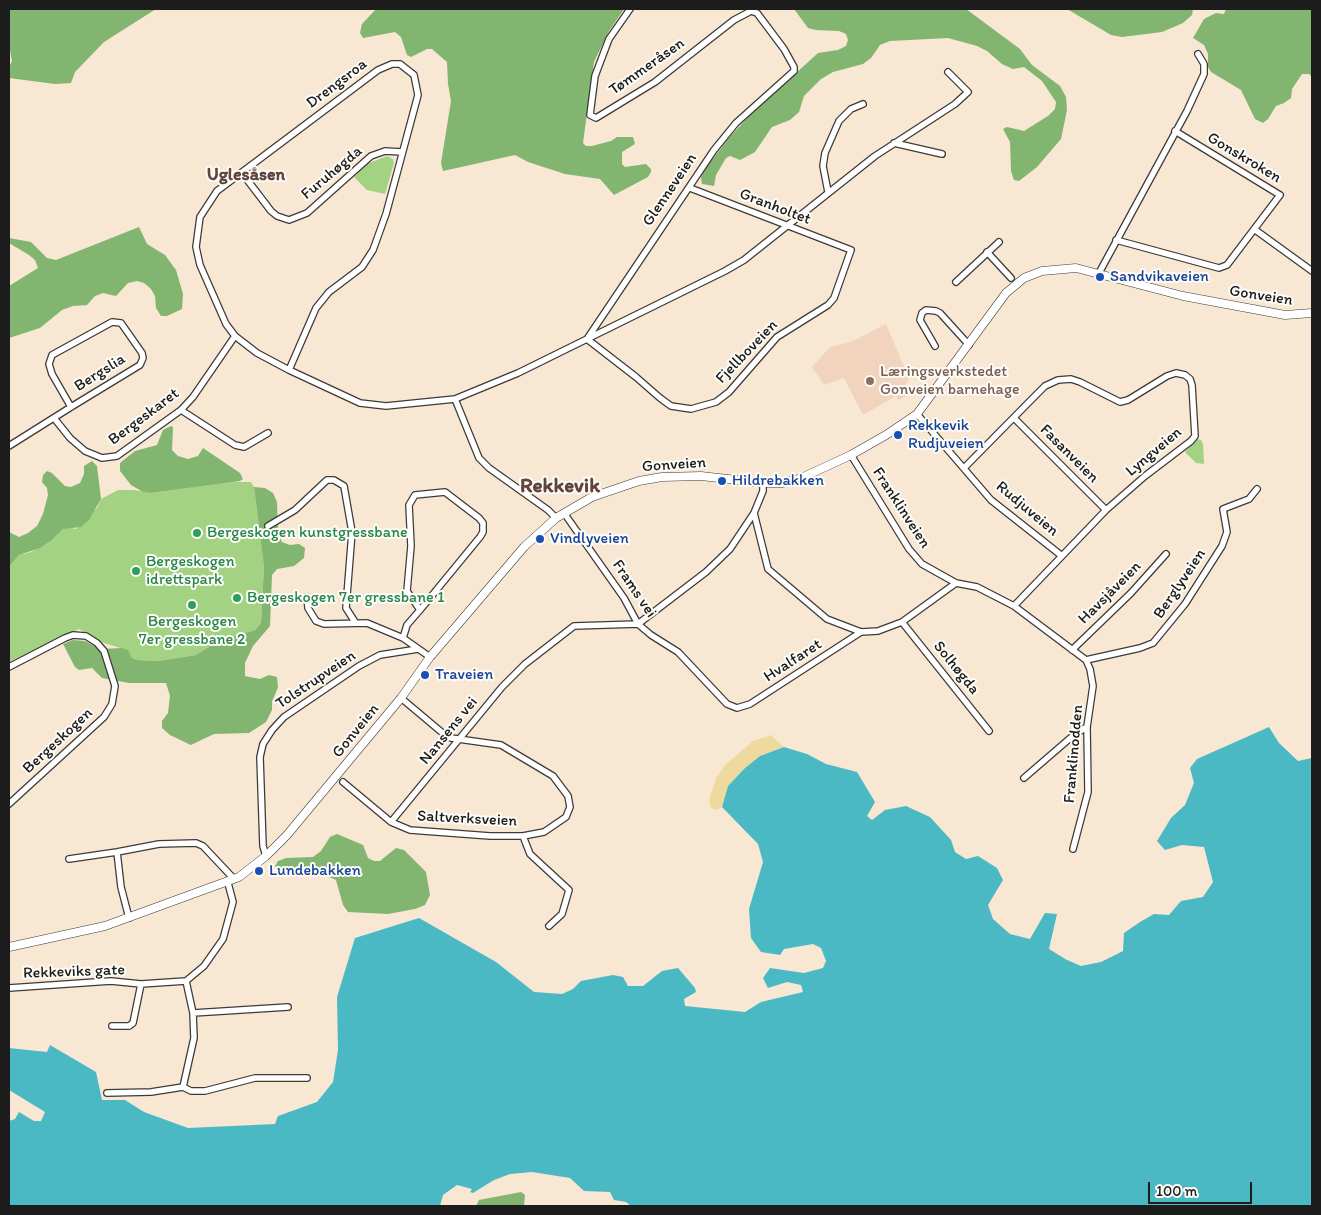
<!DOCTYPE html>
<html>
<head>
<meta charset="utf-8">
<style>
  body { margin:0 }
  #map { position:relative; width:1321px; height:1215px; overflow:hidden; background:#f8e7d3; font-family:Itim,sans-serif }
  canvas { display:block }
  .frame { position:absolute; inset:0; border:10px solid #1c1c1c; pointer-events:none }
  .scale { position:absolute; left:1148px; top:1182px; width:104px; height:22px; box-sizing:border-box; border:2px solid #1c1c1c; border-top:0; padding-left:6px; font-size:15px; line-height:18px; white-space:nowrap; color:#1c1c1c; -webkit-text-stroke:4px #fdfcf7; paint-order:stroke }
</style>
</head>
<body>
<div id="map">
<canvas width="1321" height="1215"></canvas>
<div class="frame"></div>
<div class="scale">100 m</div>
</div>
<script>
const context = document.querySelector('canvas').getContext('2d');
context.lineJoin = 'round';
function fillPath(path, color) { context.fillStyle = color; context.fill(path, 'evenodd'); }
const toPath = rows => new Path2D(rows.map(r => 'M' + r).join(''));
function strokePath(path, color, width, dash) { context.strokeStyle = color; context.lineWidth = width; context.lineCap = dash ? 'butt' : 'round'; context.setLineDash(dash || []); context.stroke(path); }
function drawText(font, color, halo, rows, align = 'center') {
  context.font = font + ' Itim,sans-serif'; context.lineWidth = 4; context.setLineDash([]); context.textBaseline = 'middle'; context.strokeStyle = halo; context.fillStyle = color; for (const [text, x, y, turn = 0] of rows) {
    context.save(); context.translate(x, y); context.rotate((+turn || 0) * Math.PI / 180); context.textAlign = isNaN(turn) ? turn : align; if (halo) context.strokeText(text, 0, 0); context.fillText(text, 0, 0); context.restore();
  }
}
const built = toPath([
  [886,324,909,378,904,388,906,396,898,400,896,396,863,415,844,378,824,385,812,367,830,347,853,341]
]);
const green = toPath([
  [387,156,393,159,394,163,385,194,367,190,354,177,367,164],
  [1197,439,1201,440,1203,444,1204,464,1196,463,1185,452],
  [231,482,251,482,254,487,264,567,261,623,255,630,218,641,196,655,158,661,137,660,132,658,127,650,104,643,79,629,9,662,9,567,19,555,31,552,52,540,63,529,68,527,76,529,97,508,101,499,118,490,134,490,151,493]
]);
const forest = toPath([
  [9,9,156,9,104,42,75,72,71,83,55,84,9,78,9,67,12,61,9,45],
  [376,9,624,9,609,31,594,62,583,143,586,146,592,146,611,141,617,137,633,137,635,144,622,152,622,164,625,167,646,164,651,169,651,172,648,177,614,195,600,179,565,174,528,162,515,155,443,171,441,163,451,101,448,84,447,62,432,49,427,49,411,57,407,55,401,37,395,32,363,38,360,33,362,24],
  [794,9,966,9,1020,49,1032,65,1060,86,1066,97,1067,110,1061,139,1037,167,1019,181,1014,180,1011,171,1010,142,1003,129,1007,127,1024,131,1048,116,1055,109,1056,102,1042,81,1024,67,1013,69,1002,64,987,51,977,46,948,38,890,41,880,45,871,58,863,64,833,72,821,79,804,96,799,112,790,120,772,127,755,152,740,160,730,156,726,158,716,175,714,186,702,184,701,177,705,169,729,138,751,114,818,53,838,50,846,46,848,40,846,34,839,31,816,30,808,28],
  [1067,9,1193,9,1192,15,1183,23,1162,32,1122,37,1111,35],
  [1226,9,1312,9,1312,77,1309,74,1302,74,1292,89,1291,98,1284,103,1276,106,1268,119,1263,123,1255,119,1241,90,1211,72,1208,67,1208,54,1204,45,1193,38,1204,19,1216,13,1224,14],
  [139,227,147,244,165,255,176,270,183,294,182,309,167,316,161,316,156,308,155,296,151,289,144,283,137,281,128,283,116,296,103,293,95,296,87,305,73,306,62,310,40,328,9,338,9,286,38,268,35,260,29,255,9,243,9,238,31,242,47,258,56,260],
  [171,426,173,427,172,450,178,456,188,459,198,456,203,448,240,473,243,479,240,481,151,493,143,492,131,485,120,471,120,463,135,451,157,445,163,430],
  [92,461,97,466,101,499,89,520,81,527,63,529,52,540,40,548,19,555,9,567,9,532,19,537,28,533,37,526,43,514,48,495,47,488,42,482,43,475,47,471,52,473,65,486,71,487,80,483,84,474,84,466],
  [254,487,265,488,273,493,277,502,278,533,282,542,290,545,299,544,305,548,304,558,294,566,277,569,272,575,270,626,253,646,245,663,245,676,260,679,269,675,277,677,278,687,272,702,272,710,266,722,249,733,214,734,191,745,170,735,162,728,162,721,168,713,170,696,166,683,129,683,102,678,92,668,79,670,75,667,63,644,73,640,85,641,100,649,122,648,128,650,132,658,137,660,158,661,196,655,218,641,255,630,261,623,264,567],
  [337,834,363,845,368,858,374,861,380,861,396,848,404,850,426,872,430,895,425,905,415,909,388,914,348,912,343,905,336,880,323,874,278,870,275,866,278,861,286,858,313,857,321,851,330,837],
  [521,1192,525,1195,524,1206,476,1206,479,1200]
]);
const sand = toPath([
  [771,735,784,747,760,756,745,768,728,786,722,807,717,810,711,808,709,800,716,778,725,765,753,741]
]);
const water = toPath([
  [1269,727,1279,743,1298,761,1312,758,1312,1206,631,1206,626,1202,614,1200,610,1192,584,1191,570,1178,532,1172,510,1174,494,1180,473,1193,470,1192,472,1189,457,1185,443,1195,440,1206,9,1206,9,1121,15,1119,19,1112,34,1121,41,1121,45,1112,9,1090,9,1048,47,1052,50,1045,96,1072,102,1100,125,1100,144,1112,188,1128,275,1124,278,1116,317,1102,333,1082,338,1050,337,997,355,938,419,918,496,962,534,992,562,994,573,989,581,981,613,975,623,977,628,986,643,986,662,971,678,968,695,988,696,992,684,999,685,1006,745,1012,761,1002,803,992,801,985,787,982,768,988,763,978,770,968,804,973,823,968,826,961,821,948,813,944,784,949,780,955,761,952,751,938,749,909,763,862,758,844,722,807,728,786,745,768,760,756,784,747,807,754,826,764,857,772,875,802,867,816,872,820,885,810,906,806,930,817,951,840,955,852,966,859,978,856,997,868,1003,880,988,905,993,919,1010,934,1030,939,1045,913,1057,914,1049,949,1067,960,1081,966,1101,962,1123,951,1124,933,1140,922,1154,914,1169,915,1181,901,1203,897,1213,882,1204,847,1182,845,1165,850,1157,841,1171,818,1185,805,1194,783,1190,768,1197,759]
]);
const street = toPath([
  [630,9,609,39,595,76,590,115,596,118,655,82,734,20,751,11,757,13,784,49,794,67,794,71,736,123,714,150,587,339,636,377,660,398,671,406,691,409,716,402,729,392,777,337,828,305,834,298,851,250,690,188],
  [894,143,942,154],
  [242,173,271,211,277,216,289,220,307,213,371,156,385,151,402,152],
  [828,192,823,166,825,153,839,121,851,109,863,104],
  [1254,229,1312,271],
  [1116,240,1219,268,1227,265,1280,195,1175,131],
  [987,252,1011,278],
  [1099,273,1187,111,1204,74,1204,64,1198,54],
  [956,282,999,242],
  [935,346,920,320,922,313,926,310,936,311,940,313,969,345],
  [289,370,316,308,329,292,362,267,373,250,386,214,418,95,414,75,400,64,392,64,378,70,217,191,200,217,196,247,200,265,226,324,235,336,257,353,289,370,360,403,386,406,455,399],
  [181,410,235,445,244,447,268,433],
  [917,414,991,500,1062,556],
  [54,418,70,438,85,451,102,458,117,456,181,410,193,397,235,336],
  [1014,418,1106,510],
  [9,446,71,407,140,365,143,358,142,353,121,323,112,322,52,355,49,364,52,374,71,407],
  [851,455,909,549,922,564,956,583,977,587,1014,606,1086,660,1090,669,1093,686,1087,727,1088,792,1073,849],
  [964,468,1036,395,1045,386,1058,380,1071,379,1080,382,1120,402,1128,400,1167,376,1176,373,1185,375,1190,379,1192,385,1195,436,1191,441,1145,476,1106,510,1014,606],
  [763,483,763,491,754,513,768,569,827,619,861,632,878,631,902,622,956,583],
  [564,513,624,598,638,624,651,635,678,652,727,704,737,708,750,704,861,632],
  [556,518,548,510,489,468,479,458,455,399,518,373,725,271,744,260,875,156,955,104,968,92,948,72],
  [268,526,295,510,327,480,334,480,344,486,352,532,346,608,355,622],
  [307,597,308,608,316,621,324,624,367,623,403,638,430,657],
  [902,622,989,731],
  [403,638,407,625,420,610,480,537,483,532,483,523,479,518,445,492,415,495,409,505,411,546,407,591,420,610],
  [1072,650,1131,593,1166,554],
  [1086,660,1140,648,1153,643,1185,604,1222,546,1227,532,1223,509,1249,499,1257,489],
  [9,667,65,638,73,635,86,636,97,643,104,651,115,686,112,704,104,717,9,804],
  [1024,778,1075,734,1087,727],
  [343,782,391,822,410,830,490,836,523,836,544,832,566,817,570,807,568,796,553,776,501,745,451,738,445,735,401,698],
  [391,822,502,687,525,664,574,626,638,624,706,572,730,549,754,513],
  [523,836,530,854,569,890,562,914,549,926],
  [117,852,121,887,129,918],
  [266,856,263,846,260,757,263,744,272,730,284,717,359,666,380,655,418,649],
  [69,859,117,852,159,844,196,843,203,846,234,879],
  [9,988,111,981,141,984,186,981,204,966,223,939,233,902,228,883],
  [193,1013,288,1007],
  [112,1026,129,1026,133,1023,141,984],
  [183,1087,194,1038,193,1013,186,981],
  [107,1093,151,1092,183,1087,191,1091,205,1091,255,1078,307,1078]
]);
const secondary = toPath([
  [9,947,105,926,239,877,266,856,287,835,401,698,430,657,524,547,556,518,592,497,639,481,662,477,701,476,763,483,782,483,799,479,851,455,886,435,917,414,1006,293,1024,278,1042,271,1076,268,1183,296,1285,315,1312,313]
]);
const markers = [
  [1100,277,5,"#1a4fb4"],
  [870,381,5,"#8d6e63"],
  [898,435,5,"#1a4fb4"],
  [722,481,5,"#1a4fb4"],
  [197,533,5,"#2e9e5b"],
  [540,539,5,"#1a4fb4"],
  [136,571,5,"#2e9e5b"],
  [237,598,5,"#2e9e5b"],
  [192,605,5,"#2e9e5b"],
  [425,675,5,"#1a4fb4"],
  [259,871,5,"#1a4fb4"]
];
const streetNames = [
  ["Tømmeråsen",647,67,-35],
  ["Drengsroa",337,84,-37],
  ["Gonskroken",1244,158,31],
  ["Furuhøgda",332,173,-40],
  ["Glenneveien",670,190,-56],
  ["Granholtet",775,207,21],
  ["Gonveien",1261,296,9],
  ["Fjellboveien",747,352,-46],
  ["Bergslia",100,373,-32],
  ["Bergeskaret",144,417,-37],
  ["Lyngveien",1154,452,-40],
  ["Fasanveien",1069,454,45],
  ["Gonveien",674,465,-4],
  ["Franklinveien",901,508,57],
  ["Rudjuveien",1027,509,40],
  ["Berglyveien",1180,584,-56],
  ["Frams vei",634,589,56],
  ["Havsjåveien",1110,593,-45],
  ["Hvalfaret",793,661,-33],
  ["Solhøgda",956,668,51],
  ["Tolstrupveien",316,680,-34],
  ["Gonveien",356,731,-51],
  ["Nansens vei",449,731,-51],
  ["Bergeskogen",58,741,-43],
  ["Franklinodden",1074,754,-85],
  ["Saltverksveien",467,819,3],
  ["Rekkeviks gate",74,972,-2]
];
const transitNames = [
  ["Sandvikaveien",1110,277],
  ["Rekkevik",908,426],
  ["Rudjuveien",908,444],
  ["Hildrebakken",732,481],
  ["Vindlyveien",550,539],
  ["Traveien",435,675],
  ["Lundebakken",269,871]
];
const educationNames = [
  ["Læringsverkstedet",880,372],
  ["Gonveien barnehage",880,390]
];
const leisureNames = [
  ["Bergeskogen kunstgressbane",207,533],
  ["Bergeskogen",146,562],
  ["idrettspark",146,580],
  ["Bergeskogen 7er gressbane 1",247,598],
  ["Bergeskogen",192,622,"center"],
  ["7er gressbane 2",192,640,"center"]
];
const neighbourhoodNames = [
  ["Uglesåsen",246,175]
];
const districtNames = [
  ["Rekkevik",560,487]
];
fillPath(built, '#f2d4be');
fillPath(green, '#a3d382');
fillPath(forest, '#82b570');
fillPath(sand, '#eeda9e');
fillPath(water, '#4bb9c3');
strokePath(street, '#3d3a37', 8);
strokePath(secondary, '#3d3a37', 9);
strokePath(street, '#fff', 5.5);
strokePath(secondary, '#fff', 8);
for (const [x, y, r, color] of markers) { const dot = new Path2D(); dot.arc(x, y, r, 0, 2 * Math.PI); context.fillStyle = color; context.fill(dot); strokePath(dot, '#fdfcf7', 2); }
drawText('16px', '#1c1c1c', '#fdfcf7', streetNames);
drawText('16px', '#164399', '#fdfcf7', transitNames, 'left');
drawText('16px', '#785e54', '#fdfcf7', educationNames, 'left');
drawText('16px', '#27864d', '#fdfcf7', leisureNames, 'left');
drawText('bold 18px', '#61443e', '#fdfcf7', neighbourhoodNames);
drawText('bold 21px', '#61443e', '#fdfcf7', districtNames);
</script>
</body>
</html>
